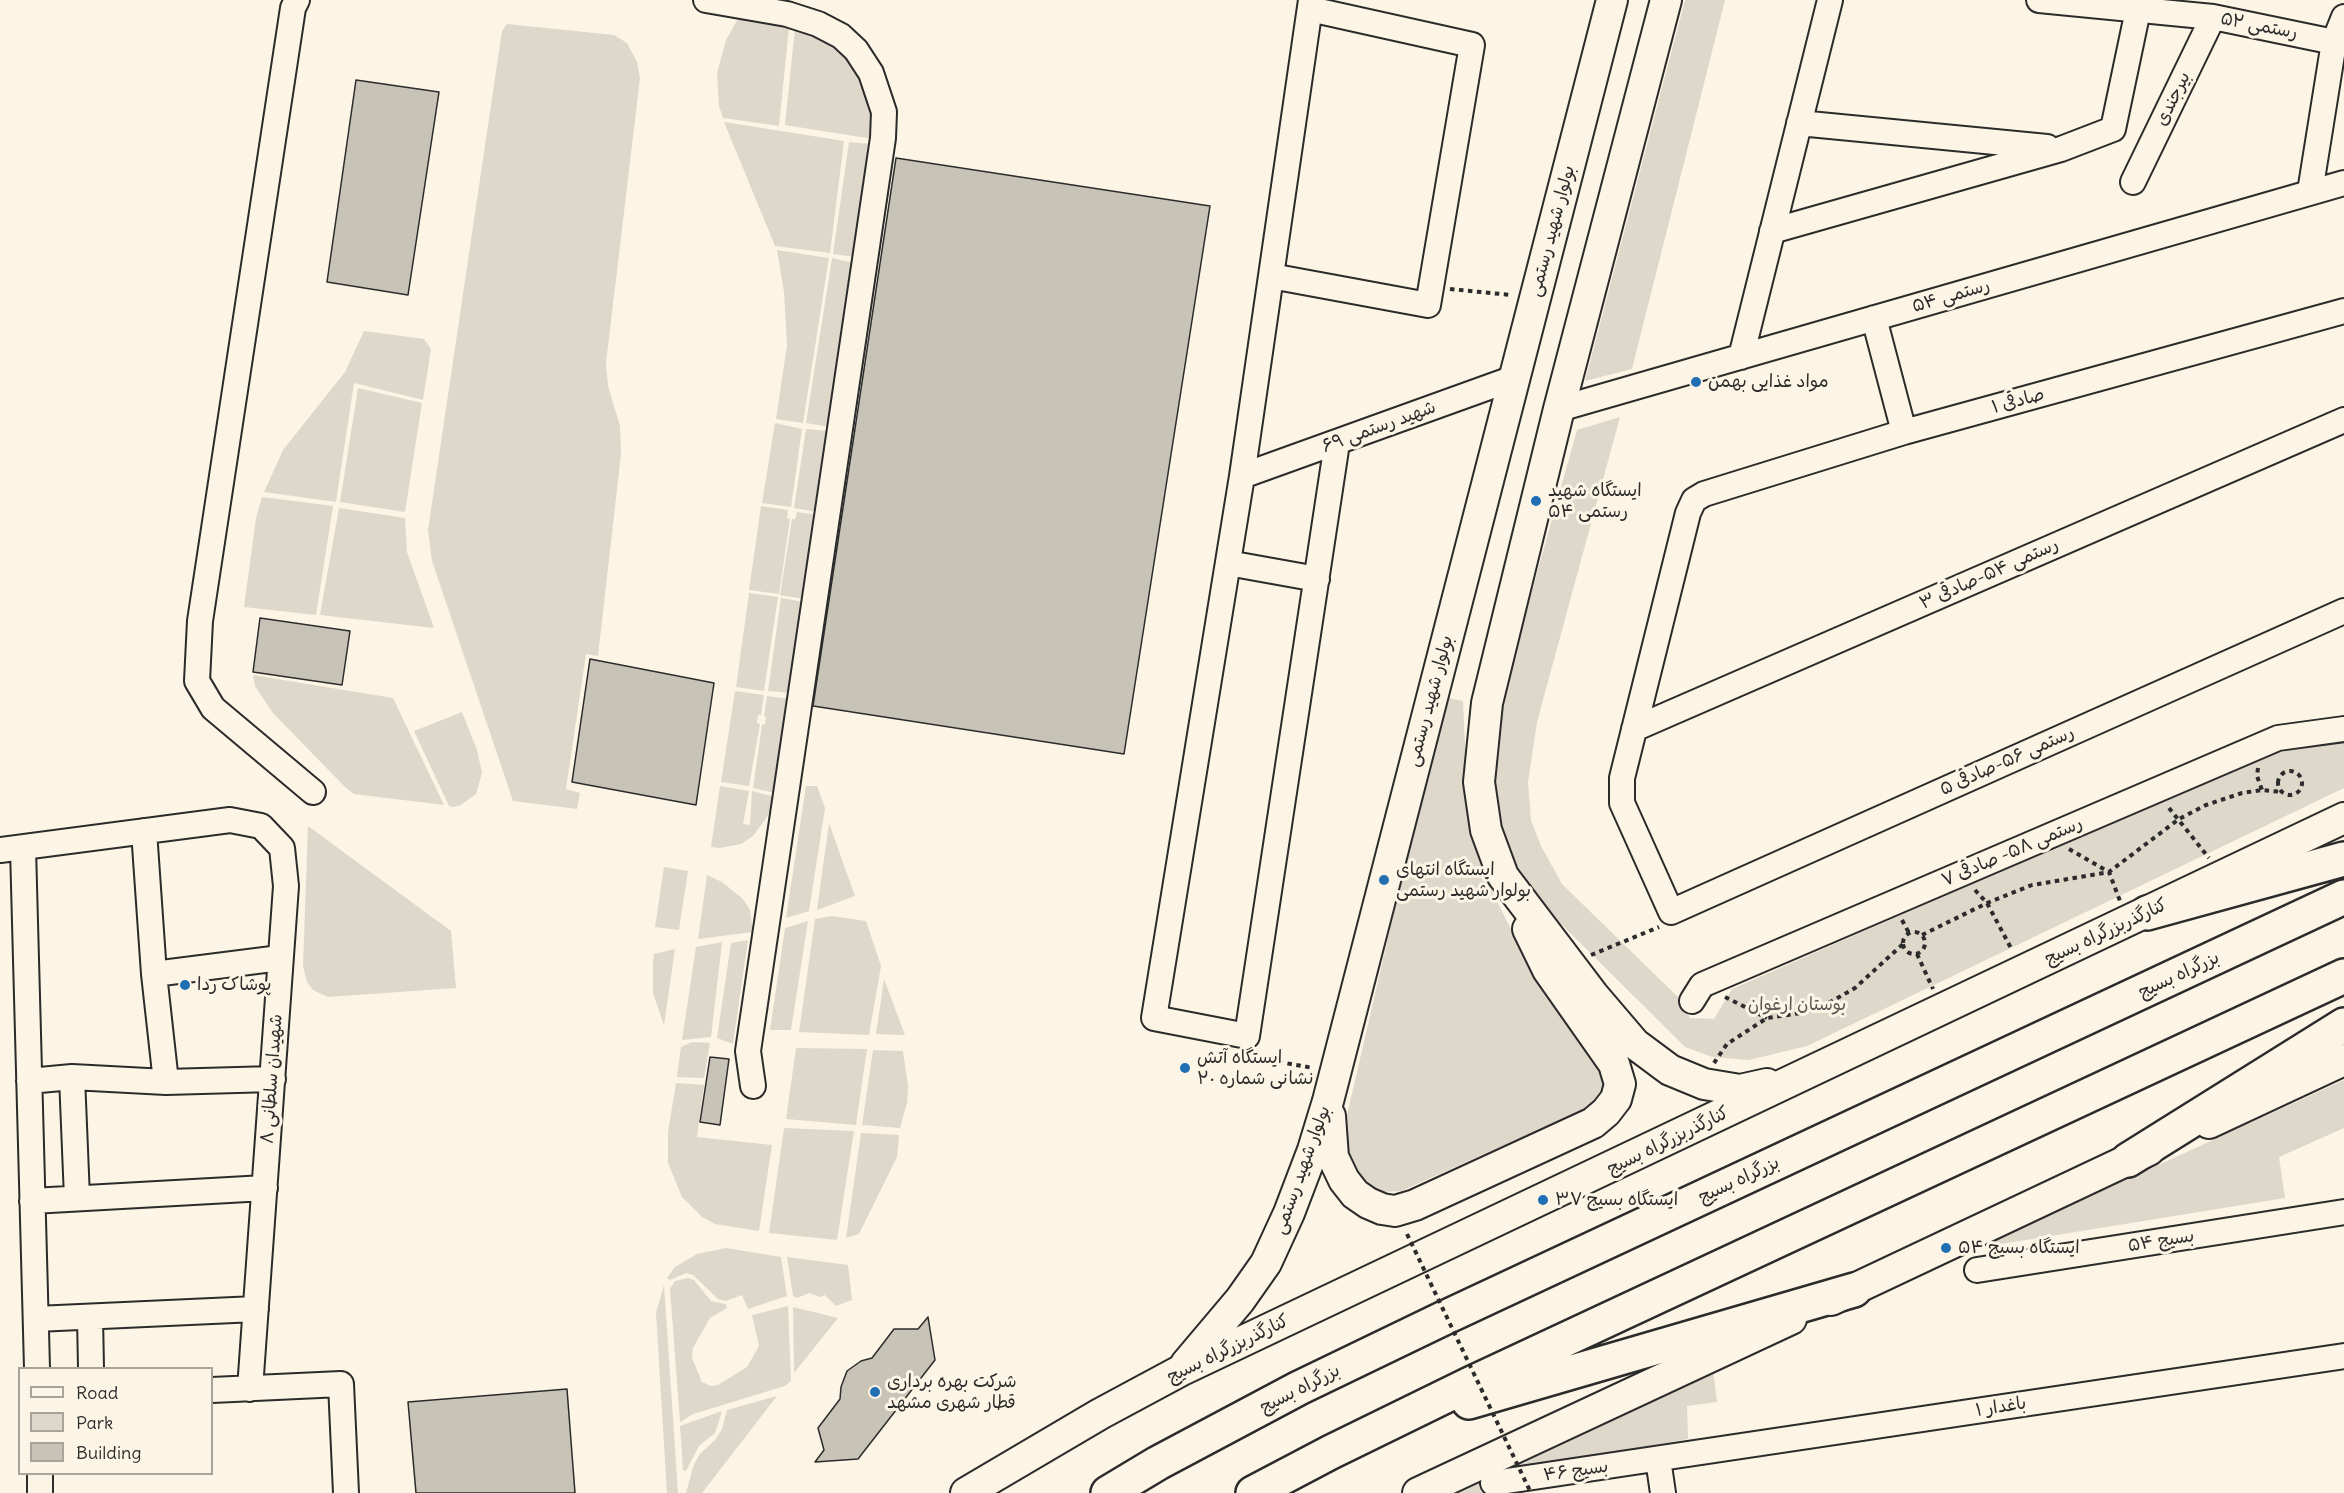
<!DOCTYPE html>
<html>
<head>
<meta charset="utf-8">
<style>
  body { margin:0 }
  #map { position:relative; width:2344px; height:1493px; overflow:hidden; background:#fcf5e5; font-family:Delius,sans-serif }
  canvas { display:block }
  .legend { position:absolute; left:18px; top:1367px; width:195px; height:108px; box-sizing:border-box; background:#fcf5e5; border:2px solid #a8a49b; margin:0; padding:8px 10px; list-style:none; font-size:18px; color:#2b2b2b }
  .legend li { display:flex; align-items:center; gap:12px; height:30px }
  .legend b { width:30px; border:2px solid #a8a49b }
</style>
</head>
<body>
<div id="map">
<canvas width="2344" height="1493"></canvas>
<ul class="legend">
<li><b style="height:8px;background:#fcf5e5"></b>Road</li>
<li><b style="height:16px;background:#ded8ca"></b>Park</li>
<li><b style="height:16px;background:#c8c3b7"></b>Building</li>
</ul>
</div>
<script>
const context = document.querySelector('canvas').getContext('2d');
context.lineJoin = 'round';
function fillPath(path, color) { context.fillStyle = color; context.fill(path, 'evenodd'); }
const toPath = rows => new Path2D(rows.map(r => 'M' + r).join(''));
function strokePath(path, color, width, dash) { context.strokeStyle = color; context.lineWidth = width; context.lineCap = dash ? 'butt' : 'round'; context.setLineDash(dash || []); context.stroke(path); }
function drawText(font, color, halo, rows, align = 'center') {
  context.font = font + ' Delius,"Playpen Sans Arabic",sans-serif'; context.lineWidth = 6; context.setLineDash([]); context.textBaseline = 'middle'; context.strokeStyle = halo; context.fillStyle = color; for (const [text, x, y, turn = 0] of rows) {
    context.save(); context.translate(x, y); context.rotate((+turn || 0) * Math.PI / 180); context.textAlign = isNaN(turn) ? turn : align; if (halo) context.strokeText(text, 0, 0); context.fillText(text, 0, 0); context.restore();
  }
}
const green = toPath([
  [1685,0,1725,0,1632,369,1585,381],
  [739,17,789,27,779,126,723,118,719,106,717,73,726,40],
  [507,24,614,35,627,43,637,62,640,78,606,363,608,386,620,426,621,454,598,656,586,654,566,789,580,793,577,809,513,801,432,561,428,530,502,31],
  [795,28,813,33,837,47,856,70,872,106,873,139,785,125],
  [724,122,844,141,830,253,775,246],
  [849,142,872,144,855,257,833,254],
  [777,250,829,258,803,423,776,419,787,345,784,292],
  [832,258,854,263,830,427,806,423],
  [364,331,424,339,431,349,423,400,354,383,336,502,264,492,283,450,345,372],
  [358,388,422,403,405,512,340,502],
  [1620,417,1537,722,1528,782,1531,820,1541,846,1562,884,1682,1001,1690,1018,1714,1019,1732,989,2285,747,2344,737,2344,788,1807,1046,1749,1060,1712,1057,1685,1047,1529,892,1505,853,1492,782,1499,709,1577,430],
  [775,423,802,429,791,507,762,503],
  [806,429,829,431,818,512,794,508],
  [262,497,333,506,316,615,244,607,256,518],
  [761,506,788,510,787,518,790,519,779,594,749,590],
  [339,508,405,518,407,552,434,628,320,615],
  [797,512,818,515,805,599,780,595,792,519,795,519],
  [749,593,778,597,764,691,736,687],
  [781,598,804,602,791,693,768,691],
  [253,675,393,698,444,805,354,794,346,788,272,712,255,686],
  [735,691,764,695,761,715,758,715,757,723,760,724,749,786,721,782],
  [767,696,790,699,776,793,753,788,762,725,765,724,766,717,764,716],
  [1444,697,1463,701,1469,828,1492,891,1520,948,1603,1067,1604,1089,1592,1106,1401,1191,1384,1192,1368,1188,1346,1164,1343,1132],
  [462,712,477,750,482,773,476,794,461,805,454,807,449,806,414,731],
  [720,786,749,791,743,824,750,825,752,791,776,797,767,817,753,836,741,844,720,848,711,847],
  [806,786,817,786,825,808,809,911,786,918],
  [829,823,855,896,817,910],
  [308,826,451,931,456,988,328,997,313,990,307,982,303,966],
  [664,867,688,871,679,930,655,927],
  [707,875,722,882,743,899,750,910,753,932,698,939],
  [832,916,866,921,881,966,869,1035,799,1032,815,919],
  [808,921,791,1030,770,1030,785,928],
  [748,940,733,1044,717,1038,731,943],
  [722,942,711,1037,682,1040,696,947],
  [675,949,664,1025,653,993,653,961,654,954],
  [884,979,905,1035,876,1034],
  [692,1042,710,1043,704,1078,677,1077,681,1047],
  [796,1048,867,1049,856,1125,786,1119],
  [873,1050,903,1051,908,1086,907,1103,900,1128,862,1125],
  [2344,1080,2344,1128,2279,1157,2285,1198,1977,1248],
  [676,1083,704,1085,697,1137,772,1145,759,1231,715,1224,702,1217,682,1197,668,1163,668,1132],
  [784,1128,854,1131,837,1240,769,1233],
  [861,1133,899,1135,897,1157,859,1234,846,1238],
  [726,1248,781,1257,787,1296,748,1309,742,1295,726,1301,718,1299,693,1275,686,1273,670,1280,667,1278,675,1267,697,1254],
  [787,1257,848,1265,852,1300,836,1306,825,1295,820,1297,809,1293,797,1298,793,1296],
  [688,1278,694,1280,711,1301,726,1304,727,1308,710,1318,693,1348,692,1358,702,1382,711,1386,718,1385,747,1367,759,1346,752,1315,788,1306,791,1381,785,1386,693,1414,680,1422,670,1289,675,1281],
  [664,1285,678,1493,667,1493,656,1313],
  [793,1307,838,1318,794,1373],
  [1713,1370,1717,1402,1687,1406,1688,1439,1631,1449,1629,1472,1521,1489,1521,1493,1455,1493],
  [777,1396,702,1493,686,1493,693,1467,699,1455,715,1440,722,1429,727,1410],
  [722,1411,715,1433,699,1446,686,1471,683,1470,680,1426]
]);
const building = toPath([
  [356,80,439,92,408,295,327,282,356,80],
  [896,158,1210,206,1124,754,813,706,896,158],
  [260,618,350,631,342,685,253,672,260,618],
  [590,659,714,683,696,805,572,782,590,659],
  [710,1057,729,1059,720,1125,700,1122,710,1057],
  [928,1317,935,1360,858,1459,815,1462,824,1450,818,1428,840,1399,841,1387,847,1371,861,1361,872,1358,894,1329,918,1329,928,1317],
  [567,1389,575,1493,416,1493,408,1402,567,1389]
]);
const path = toPath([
  [1450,289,1511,295],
  [2258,768,2257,776,2262,790],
  '2278 783a12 12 0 1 1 24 0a12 12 0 1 1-24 0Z',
  [2169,808,2209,858],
  [2069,849,2109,872,2120,901],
  [1975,890,1987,903,2012,950],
  [1902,920,1909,933],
  '1903 943a11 11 0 1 1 22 0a11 11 0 1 1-22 0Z',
  [1922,935,1987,903,2032,885,2109,872,2179,819,2206,805,2242,793,2262,790,2282,792],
  [1917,954,1933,989],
  [1591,955,1659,927],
  [1725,997,1767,1018],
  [1252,1057,1313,1068],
  [1714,1063,1727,1044,1767,1018,1801,1013,1827,1004,1855,988,1903,944]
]);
const minor = toPath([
  [297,0,293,8,200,621,197,681,213,708,313,792],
  [706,0,787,14,818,24,841,36,856,50,871,73,884,112,883,138,748,1051,753,1086],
  [1311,0,1242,476,1154,1018,1247,1036,1337,443],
  [2039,0,2213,17,2334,42],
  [1799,123,2047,147],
  [2133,182,2213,17],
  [2310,192,2334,42,2344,17],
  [1772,231,2061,149,2113,129,2138,10],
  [1271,276,1428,305,1472,45,1310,9],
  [2344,311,1904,432,1704,494,1694,500,1688,513,1622,778,1622,803,1671,912,2344,611],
  [1874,318,1904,432],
  [1741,357,1830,0],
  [1559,409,2344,183],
  [1242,476,1514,378],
  [1228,563,1317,579],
  [1634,729,2344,420],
  [144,831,154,974,166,1082],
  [23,848,37,1368],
  [0,850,230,820,261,826,282,848,286,886,250,1389],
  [154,974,280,958],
  [1692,1001,1702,985,2278,738,2344,729],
  [72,1077,77,1198],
  [29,1081,72,1077,166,1082,273,1079],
  [32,1201,265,1188],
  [1977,1270,2344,1212],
  [90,1317,91,1368],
  [36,1319,256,1309],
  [212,1390,341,1384,346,1493],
  [1658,1459,1663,1493],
  [40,1474,40,1493],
  [1493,1483,2344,1356]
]);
const major = toPath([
  [1666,0,1559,409,1487,703,1479,782,1486,830,1503,876,1594,996,1635,1044,1670,1070,1704,1084,1740,1090,1767,1084],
  [1330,1116,1333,1157,1344,1180,1355,1194,1368,1203,1382,1209,1395,1211,1415,1205,1593,1123,1606,1112,1616,1099,1620,1084,1614,1064,1548,970,1528,929],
  [2209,1123,2344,1060],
  [1831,1300,2149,1150],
  [1186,1364,1240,1300,1266,1263,1289,1213,1313,1150,1328,1101,1612,0],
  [966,1493,1100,1414,1180,1371,2344,818],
  [1418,1493,1791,1319]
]);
const highway = toPath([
  [2147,913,2344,859],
  [2128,1160,2344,1025],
  [1469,1402,1854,1290],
  [1108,1493,1158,1463,1299,1388,1442,1319,2344,897],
  [1253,1493,1331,1452,1472,1383,2344,976]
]);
const pathBridge = toPath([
  [1407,1234,1531,1493]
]);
const markers = [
  [1696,382,6,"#1f6fb2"],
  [1536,501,6,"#1f6fb2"],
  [1384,880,6,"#1f6fb2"],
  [185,985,6,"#1f6fb2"],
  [1185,1068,6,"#1f6fb2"],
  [1543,1200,6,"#1f6fb2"],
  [1946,1248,6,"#1f6fb2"],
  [875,1392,6,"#1f6fb2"]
];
const streetNames = [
  ["رستمی ۵۲",2259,26,11],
  ["بیرجندی",2173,99,-64],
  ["بولوار شهید رستمی",1552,231,-75],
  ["رستمی ۵۴",1951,296,-16],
  ["صادقی ۱",2018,401,-15],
  ["شهید رستمی ۶۹",1379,427,-20],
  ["رستمی ۵۴-صادقی ۳",1989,574,-24],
  ["بولوار شهید رستمی",1430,701,-75],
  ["رستمی ۵۶-صادقی ۵",2007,761,-24],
  ["رستمی ۵۸- صادقی ۷",2012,852,-23],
  ["کنارگذربزرگراه بسیج",2106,932,-25],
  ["بزرگراه بسیج",2179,975,-25],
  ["شهیدان سلطانی ۸",272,1079,-86],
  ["کنارگذربزرگراه بسیج",1668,1141,-26],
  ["بولوار شهید رستمی",1302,1170,-70],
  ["بزرگراه بسیج",1739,1180,-25],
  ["بسیج ۵۴",2161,1241,-9],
  ["کنارگذربزرگراه بسیج",1228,1349,-26],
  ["بزرگراه بسیج",1300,1389,-27],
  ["باغدار ۱",2001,1407,-9],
  ["بسیج ۴۶",1576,1471,-8]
];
const poiNames = [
  ["مواد غذایی بهمن",1708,382],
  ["ایستگاه شهید",1548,491],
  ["رستمی ۵۴",1548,512],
  ["ایستگاه انتهای",1396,870],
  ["بولوار شهید رستمی",1396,891],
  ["پوشاک ردا",197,985],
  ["ایستگاه آتش",1197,1058],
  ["نشانی شماره ۲۰",1197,1079],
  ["ایستگاه بسیج ۳۷",1555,1200],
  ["ایستگاه بسیج ۵۴",1958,1248],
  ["شرکت بهره برداری",887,1382],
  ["قطار شهری مشهد",887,1403]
];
const parkNames = [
  ["بوستان ارغوان",1797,1005]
];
fillPath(green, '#ded8ca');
fillPath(building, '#c8c3b7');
strokePath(building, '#2b2b2b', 1.5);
strokePath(minor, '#2b2b2b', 28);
strokePath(major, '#2b2b2b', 34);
strokePath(highway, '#2b2b2b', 38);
strokePath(path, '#2b2b2b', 4, [4.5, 4.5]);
strokePath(minor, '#fcf5e5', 24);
strokePath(major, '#fcf5e5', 30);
strokePath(highway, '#fcf5e5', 33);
strokePath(pathBridge, '#2b2b2b', 4, [4.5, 4.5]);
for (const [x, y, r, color] of markers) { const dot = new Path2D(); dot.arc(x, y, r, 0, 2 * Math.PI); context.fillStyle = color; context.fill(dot); strokePath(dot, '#fcf5e5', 2); }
drawText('18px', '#2b2b2b', '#fcf5e5', streetNames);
drawText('18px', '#2b2b2b', '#fcf5e5', poiNames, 'left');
drawText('18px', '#585653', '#fcf5e5', parkNames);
</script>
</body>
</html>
